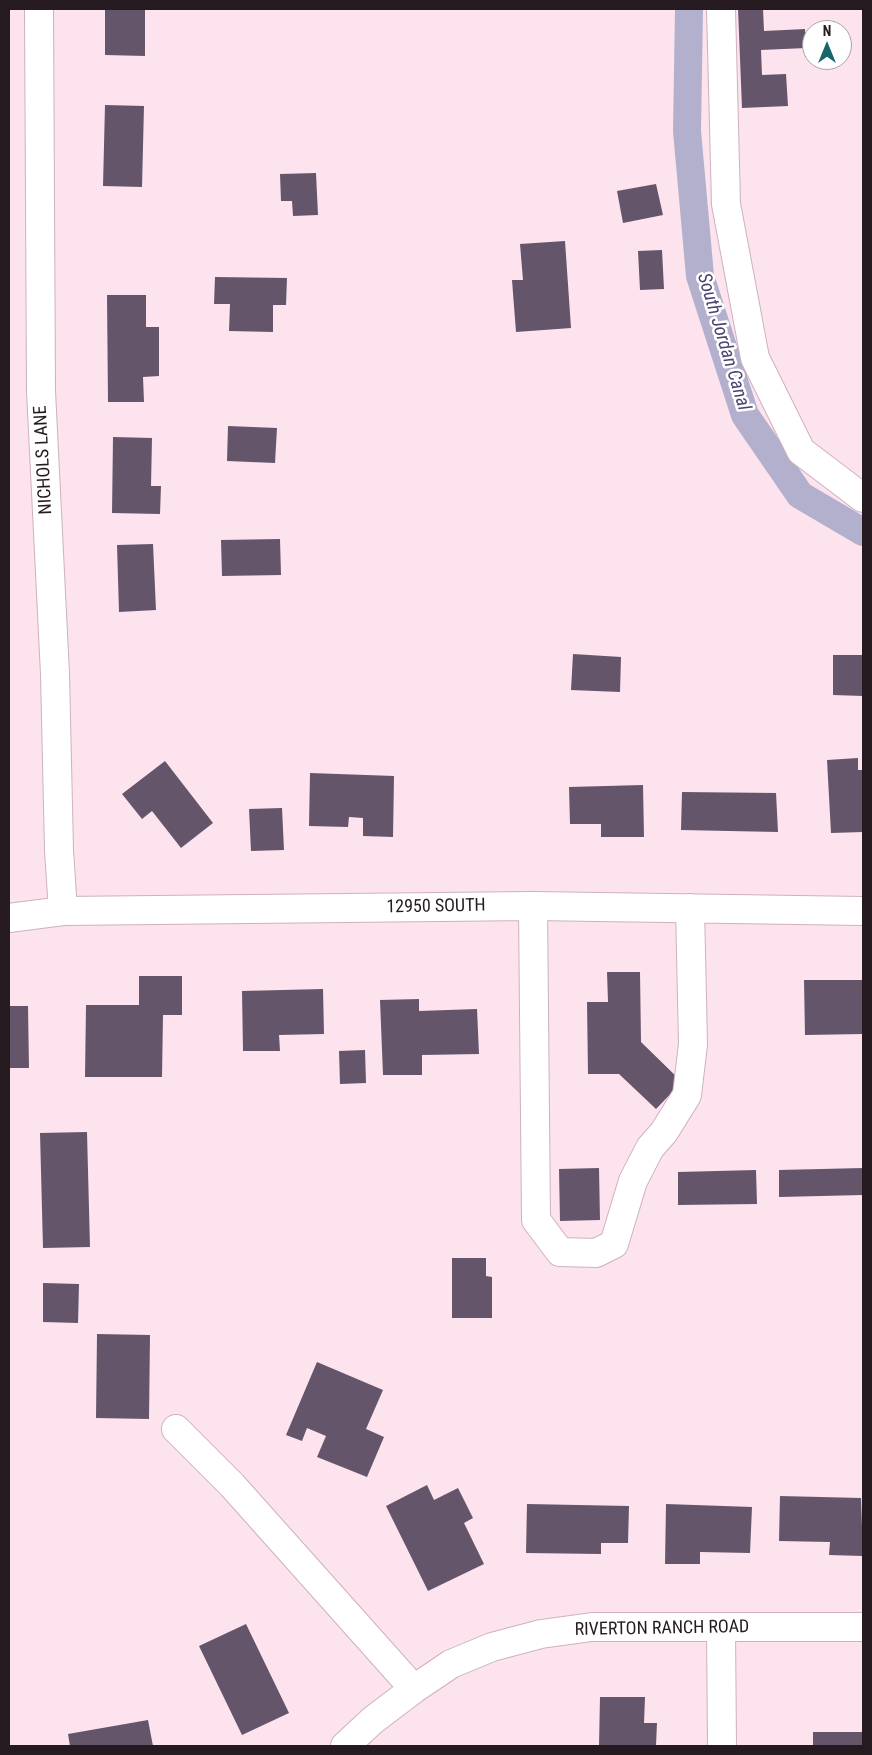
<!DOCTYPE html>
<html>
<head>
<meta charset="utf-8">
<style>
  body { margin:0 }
  #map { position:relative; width:872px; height:1755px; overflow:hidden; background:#fce3ee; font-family:"Roboto Condensed",sans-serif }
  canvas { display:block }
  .frame { position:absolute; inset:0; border:10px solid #241a1f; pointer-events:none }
  .north { position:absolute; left:802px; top:20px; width:50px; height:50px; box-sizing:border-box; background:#fff; border:1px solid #a7a3a5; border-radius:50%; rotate:0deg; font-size:14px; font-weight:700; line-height:20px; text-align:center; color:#241a1f }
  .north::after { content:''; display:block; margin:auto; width:18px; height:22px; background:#17666a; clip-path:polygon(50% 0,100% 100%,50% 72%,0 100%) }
</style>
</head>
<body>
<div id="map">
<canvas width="872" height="1755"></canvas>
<div class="frame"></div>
<div class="north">N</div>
</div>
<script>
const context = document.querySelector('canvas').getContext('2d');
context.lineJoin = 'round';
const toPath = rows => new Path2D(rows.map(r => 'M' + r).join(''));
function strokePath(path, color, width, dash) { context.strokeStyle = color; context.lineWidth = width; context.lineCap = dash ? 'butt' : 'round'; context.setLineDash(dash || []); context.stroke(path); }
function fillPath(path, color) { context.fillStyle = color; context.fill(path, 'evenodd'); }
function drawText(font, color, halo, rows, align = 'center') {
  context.font = font + ' "Roboto Condensed",sans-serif'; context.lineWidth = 5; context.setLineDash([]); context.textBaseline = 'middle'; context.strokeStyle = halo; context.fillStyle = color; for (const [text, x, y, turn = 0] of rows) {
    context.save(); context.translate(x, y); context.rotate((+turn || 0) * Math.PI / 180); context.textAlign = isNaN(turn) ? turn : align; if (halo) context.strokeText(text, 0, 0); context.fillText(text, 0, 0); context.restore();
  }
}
const canal = toPath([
  [689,9,687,131,700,276,745,415,800,495,863,532]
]);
const building = toPath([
  [105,9,145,9,145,56,105,55],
  [738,9,763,9,764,31,805,29,806,48,761,50,762,75,786,74,788,106,742,108],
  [105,105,144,106,142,187,103,186],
  [316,173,318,215,293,216,292,201,281,201,280,174],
  [656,184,663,215,623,223,617,191],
  [565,241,571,328,516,332,512,280,523,280,520,244],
  [662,250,664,289,640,290,638,251],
  [215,277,287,278,286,305,273,305,273,332,229,331,230,304,214,304],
  [107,295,146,295,146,327,159,327,159,376,143,377,144,402,108,402],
  [228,426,277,428,275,463,227,461],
  [113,437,152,438,151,486,161,486,160,514,112,513],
  [280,539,281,575,222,576,221,540],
  [153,544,156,610,119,612,117,545],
  [573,654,621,657,620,692,571,690],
  [833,655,863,655,863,696,833,695],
  [858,758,858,770,863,770,863,832,831,833,827,760],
  [165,761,213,823,181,848,152,811,142,819,122,794],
  [310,773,394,776,393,837,363,836,363,818,349,817,348,827,309,826],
  [643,785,644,837,601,837,601,824,570,824,569,787],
  [682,792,776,793,778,832,681,830],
  [282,808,284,850,251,851,249,809],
  [607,972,640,972,641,1042,682,1082,656,1109,619,1074,588,1074,587,1002,608,1002],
  [139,976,182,976,182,1015,163,1015,162,1077,85,1077,86,1005,139,1005],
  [804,980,863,980,863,1034,805,1035],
  [323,989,324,1034,279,1035,280,1051,243,1051,242,991],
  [419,999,419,1011,477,1009,479,1054,422,1055,422,1075,383,1075,380,1000],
  [9,1006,28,1006,29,1068,9,1068],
  [365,1050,366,1083,340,1084,339,1051],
  [87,1132,90,1247,43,1248,40,1133],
  [599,1168,600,1220,560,1221,559,1169],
  [863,1168,863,1195,779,1197,779,1170],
  [756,1170,757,1204,678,1205,678,1172],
  [452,1258,486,1258,486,1276,492,1277,492,1318,452,1318],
  [43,1283,79,1284,78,1323,43,1322],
  [97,1334,150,1335,149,1419,96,1418],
  [317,1362,383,1390,366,1429,384,1437,367,1477,317,1457,326,1436,307,1428,302,1441,286,1435],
  [427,1485,434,1500,458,1488,473,1518,464,1523,484,1564,428,1591,386,1506],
  [780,1496,861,1498,863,1556,829,1555,830,1542,779,1541],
  [527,1504,629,1506,628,1543,601,1543,601,1554,526,1553],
  [666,1504,752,1507,750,1553,700,1552,700,1564,665,1564],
  [246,1624,289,1713,242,1735,199,1646],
  [600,1697,645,1697,644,1723,657,1723,656,1746,599,1746],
  [148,1720,153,1746,70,1746,68,1734],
  [813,1732,863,1732,863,1746,813,1746]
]);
const minor = toPath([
  [39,9,41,391,55,674,59,850,63,911],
  [721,9,726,204,755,358,801,451,863,498],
  [533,906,536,1220,560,1252,596,1253,614,1244,633,1181,650,1148,664,1132,687,1095,693,1044,690,908],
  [9,918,63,911,533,906,863,911],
  [176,1429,232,1485,414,1689],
  [721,1627,722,1746],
  [345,1746,373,1720,414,1689,451,1664,492,1647,541,1634,592,1627,863,1627]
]);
const streetNames = [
  ["NICHOLS LANE",44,460,-93],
  ["12950 SOUTH",436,907,-1],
  ["RIVERTON RANCH ROAD",662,1629,-1]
];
const waterNames = [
  ["South Jordan Canal",723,342,73]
];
strokePath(canal, '#b3b0ce', 28);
fillPath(building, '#65556a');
strokePath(minor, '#ceb1bf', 30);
strokePath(minor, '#fff', 28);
drawText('18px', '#241a1f', '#fff', streetNames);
drawText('italic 19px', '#4a4470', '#fff', waterNames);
</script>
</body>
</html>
